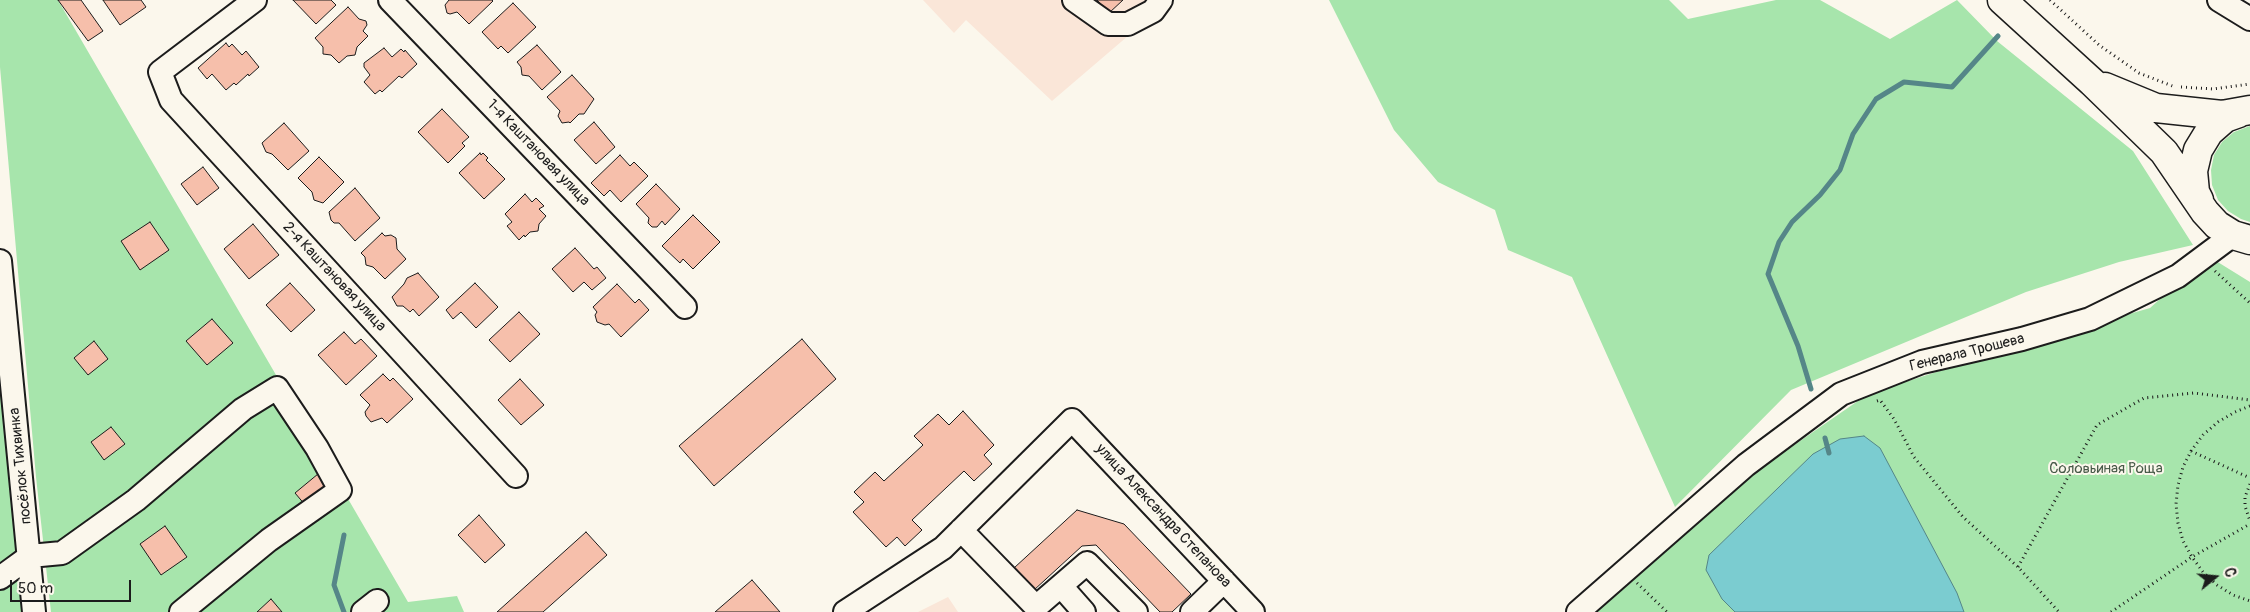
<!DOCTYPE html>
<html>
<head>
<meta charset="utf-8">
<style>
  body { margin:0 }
  #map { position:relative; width:2250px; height:612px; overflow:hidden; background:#fbf7ec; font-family:Pangolin,sans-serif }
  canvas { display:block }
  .north { position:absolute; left:2190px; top:552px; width:50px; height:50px; -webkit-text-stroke:4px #fbf7ec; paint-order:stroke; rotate:73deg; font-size:14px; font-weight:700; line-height:20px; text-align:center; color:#1c1c1c }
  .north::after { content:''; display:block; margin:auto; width:18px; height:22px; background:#1c1c1c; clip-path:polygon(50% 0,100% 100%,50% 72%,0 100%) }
  .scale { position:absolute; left:10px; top:580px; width:121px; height:22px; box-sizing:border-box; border:2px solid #1c1c1c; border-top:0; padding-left:6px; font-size:15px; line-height:18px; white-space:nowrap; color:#1c1c1c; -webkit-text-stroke:4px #fbf7ec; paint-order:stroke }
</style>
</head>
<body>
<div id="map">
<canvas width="2250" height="612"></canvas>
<div class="north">С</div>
<div class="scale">50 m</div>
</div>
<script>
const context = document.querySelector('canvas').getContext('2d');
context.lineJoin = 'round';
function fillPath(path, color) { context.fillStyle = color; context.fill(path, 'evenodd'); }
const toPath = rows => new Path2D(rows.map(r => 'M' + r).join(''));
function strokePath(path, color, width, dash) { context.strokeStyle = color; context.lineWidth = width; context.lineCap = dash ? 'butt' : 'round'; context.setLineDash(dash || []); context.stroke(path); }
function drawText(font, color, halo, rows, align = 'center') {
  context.font = font + ' Pangolin,sans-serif'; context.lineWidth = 4; context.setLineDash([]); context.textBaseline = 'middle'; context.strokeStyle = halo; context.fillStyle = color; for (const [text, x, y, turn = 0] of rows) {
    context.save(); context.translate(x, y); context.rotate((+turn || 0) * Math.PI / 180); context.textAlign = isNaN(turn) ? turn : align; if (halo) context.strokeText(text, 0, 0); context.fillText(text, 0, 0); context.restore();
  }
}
const built = toPath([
  [923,0,1170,0,1052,101,966,20,954,33],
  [948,597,958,612,918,612]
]);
const green = toPath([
  [0,0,58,0,408,602,457,596,464,612,51,612,36,477,0,67],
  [1329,0,1669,0,1688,19,1776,0,1820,0,1890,39,1957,0,1997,41,2133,151,2193,245,2119,262,2026,292,1791,390,1675,507,1572,277,1508,250,1495,210,1438,182,1394,130],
  [2250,126,2250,222,2241,219,2228,211,2218,200,2212,185,2211,170,2214,155,2222,142,2234,132],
  [2208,256,2250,282,2250,612,1588,612,1658,539,1868,394,2017,346,2150,308],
  [0,299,23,546,0,565],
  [24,569,28,612,0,612,0,586]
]);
const water = toPath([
  [1864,436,1880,448,1957,593,1964,612,1735,612,1722,599,1706,570,1709,555,1813,454,1840,439,1864,436]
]);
const stream = toPath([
  [1811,389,1798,346,1768,274,1779,242,1792,222,1820,195,1840,170,1853,134,1876,99,1904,82,1952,87,1998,36],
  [1825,438,1829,453],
  [344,612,334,585,344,535]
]);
const building = toPath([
  [58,0,81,0,103,31,88,41,58,0],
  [103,0,141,0,146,7,120,25,103,0],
  [293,0,331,0,336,5,316,24,293,0],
  [449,0,492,0,493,1,469,24,457,12,450,14,447,13,445,5,449,0],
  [1097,0,1123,0,1109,13,1097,0],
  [513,3,536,27,508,53,501,46,498,49,482,32,513,3],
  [348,7,359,19,366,21,367,25,363,31,368,36,357,47,355,55,347,56,339,63,331,55,323,54,323,47,315,38,348,7],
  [226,43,229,47,232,44,242,55,246,51,259,67,249,76,248,74,236,85,234,83,226,90,212,74,207,79,198,68,226,43],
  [537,45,561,72,542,90,529,76,522,75,521,67,517,62,537,45],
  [384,48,392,57,401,49,404,52,405,50,417,64,402,78,399,76,382,92,380,90,375,94,364,82,370,75,364,67,364,63,384,48],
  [572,75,594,99,584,114,579,114,570,123,569,122,562,123,558,116,560,111,547,97,572,75],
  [442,109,469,137,462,143,465,146,448,163,418,132,442,109],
  [594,122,615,147,596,164,574,140,594,122],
  [284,123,309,151,288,170,272,154,266,152,262,143,284,123],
  [480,153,481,155,483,153,488,158,486,160,505,179,484,199,459,173,480,153],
  [620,155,630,166,634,162,648,176,621,202,610,190,604,196,591,183,620,155],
  [319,157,344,182,323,203,314,200,312,192,298,178,319,157],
  [203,167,219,188,197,205,181,184,203,167],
  [656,184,680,209,665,225,662,221,657,227,652,227,648,223,649,218,636,204,656,184],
  [355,188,380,218,355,241,339,223,334,223,331,220,329,212,355,188],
  [525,194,532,202,536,198,544,206,539,209,546,216,539,224,538,231,530,232,525,237,524,235,519,240,507,226,512,222,505,214,525,194],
  [693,215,720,242,693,269,683,259,680,263,662,246,693,215],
  [150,222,169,250,140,270,121,241,150,222],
  [253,224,279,255,249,279,224,249,253,224],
  [382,233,385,236,391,235,396,238,397,249,406,259,385,279,373,267,366,265,365,257,361,253,382,233],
  [575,248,594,269,597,267,606,278,592,290,584,282,573,292,552,269,575,248],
  [418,273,439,297,419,316,413,309,410,312,403,306,397,306,392,297,404,284,407,278,418,273],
  [290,283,315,310,291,332,266,305,290,283],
  [475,283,498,307,476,328,461,312,453,319,446,310,475,283],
  [617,284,635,303,639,299,649,310,621,337,609,324,605,325,597,322,595,315,597,312,593,307,617,284],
  [519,312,540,334,510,362,489,340,519,312],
  [212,319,233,343,207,365,186,341,212,319],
  [344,332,355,344,361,339,377,356,346,385,318,355,344,332],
  [802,339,836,379,714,486,679,446,802,339],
  [94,341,108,359,88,375,74,358,94,341],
  [383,374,390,381,393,378,413,399,387,423,382,418,371,422,366,416,365,412,370,405,360,395,383,374],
  [520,379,544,405,521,425,498,400,520,379],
  [963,411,994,445,984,455,992,464,974,481,964,471,912,520,922,530,905,546,897,537,886,547,853,512,864,502,854,492,875,472,884,481,923,445,914,436,938,414,949,425,963,411],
  [111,427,125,444,104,460,91,442,111,427],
  [318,474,329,488,306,506,295,493,318,474],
  [1077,510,1124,524,1191,594,1172,612,1160,612,1096,545,1082,546,1034,590,1014,568,1077,510],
  [479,515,505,545,485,563,458,535,479,515],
  [165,526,187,557,161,575,140,544,165,526],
  [586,532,607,555,543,612,497,612,586,532],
  [752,580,780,612,715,612,752,580],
  [271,599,282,612,257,612,271,599]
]);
const path = toPath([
  [2050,0,2099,45,2139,73,2175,87],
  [2181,87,2213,89,2250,84],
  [2215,271,2250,303],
  [1877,401,1880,400,1894,419,1914,457,1963,517,2018,567,2059,612],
  [2250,406,2235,412,2218,422,2203,435,2191,451,2183,467,2178,485,2176,504,2178,523,2183,541,2192,557,2203,572,2217,585,2233,595,2250,601],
  [2191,451,2250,478],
  [2250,484,2245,497,2245,506,2250,521],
  [2018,567,2097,425,2144,398,2194,393,2250,400],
  [1637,583,1667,612],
  [2111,612,2192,557,2250,524]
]);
const minor = toPath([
  [255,0,160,72,171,100,516,476],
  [390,0,685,307],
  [1074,0,1108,24,1128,24,1153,11,1161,0],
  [2219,0,2250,19],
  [0,261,34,612],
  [961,530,1036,607,1087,563,1136,612],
  [0,578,30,556,62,553,136,500,243,409,277,388,317,448,340,490,269,540,181,612],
  [1061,586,1084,612],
  [363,612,377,601],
  [845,612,943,548,1072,420,1253,612],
  [1192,612,1224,581],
  [1578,612,1746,465,1841,394,1922,362,2022,339,2090,319,2178,276,2233,235]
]);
const major = toPath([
  [2002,0,2092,82,2164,152,2205,212,2217,225,2233,235,2250,240],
  [2105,87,2156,108,2222,115,2250,110],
  [2199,200,2195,192,2193,171,2198,150,2209,132,2225,118,2239,113]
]);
const streetNames = [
  ["1-я Каштановая улица",538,153,46],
  ["2-я Каштановая улица",334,277,47],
  ["Генерала Трошева",1967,353,-14],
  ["посёлок Тихвинка",21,466,-96],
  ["улица Александра Степанова",1163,516,47]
];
const parkNames = [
  ["Соловьиная Роща",2106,469]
];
fillPath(built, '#fae6d8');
fillPath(green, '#a7e5ac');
fillPath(water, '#7bccd0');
strokePath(water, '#558688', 1);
strokePath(stream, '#558688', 5);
fillPath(building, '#f6bfab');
strokePath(building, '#1c1c1c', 1);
strokePath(minor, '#1c1c1c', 26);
strokePath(major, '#1c1c1c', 31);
strokePath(path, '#1c1c1c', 3, [1, 4]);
strokePath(minor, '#fbf7ec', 22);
strokePath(major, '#fbf7ec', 28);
drawText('15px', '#1c1c1c', '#fbf7ec', streetNames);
drawText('15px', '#465847', '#fbf7ec', parkNames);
</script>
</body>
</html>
